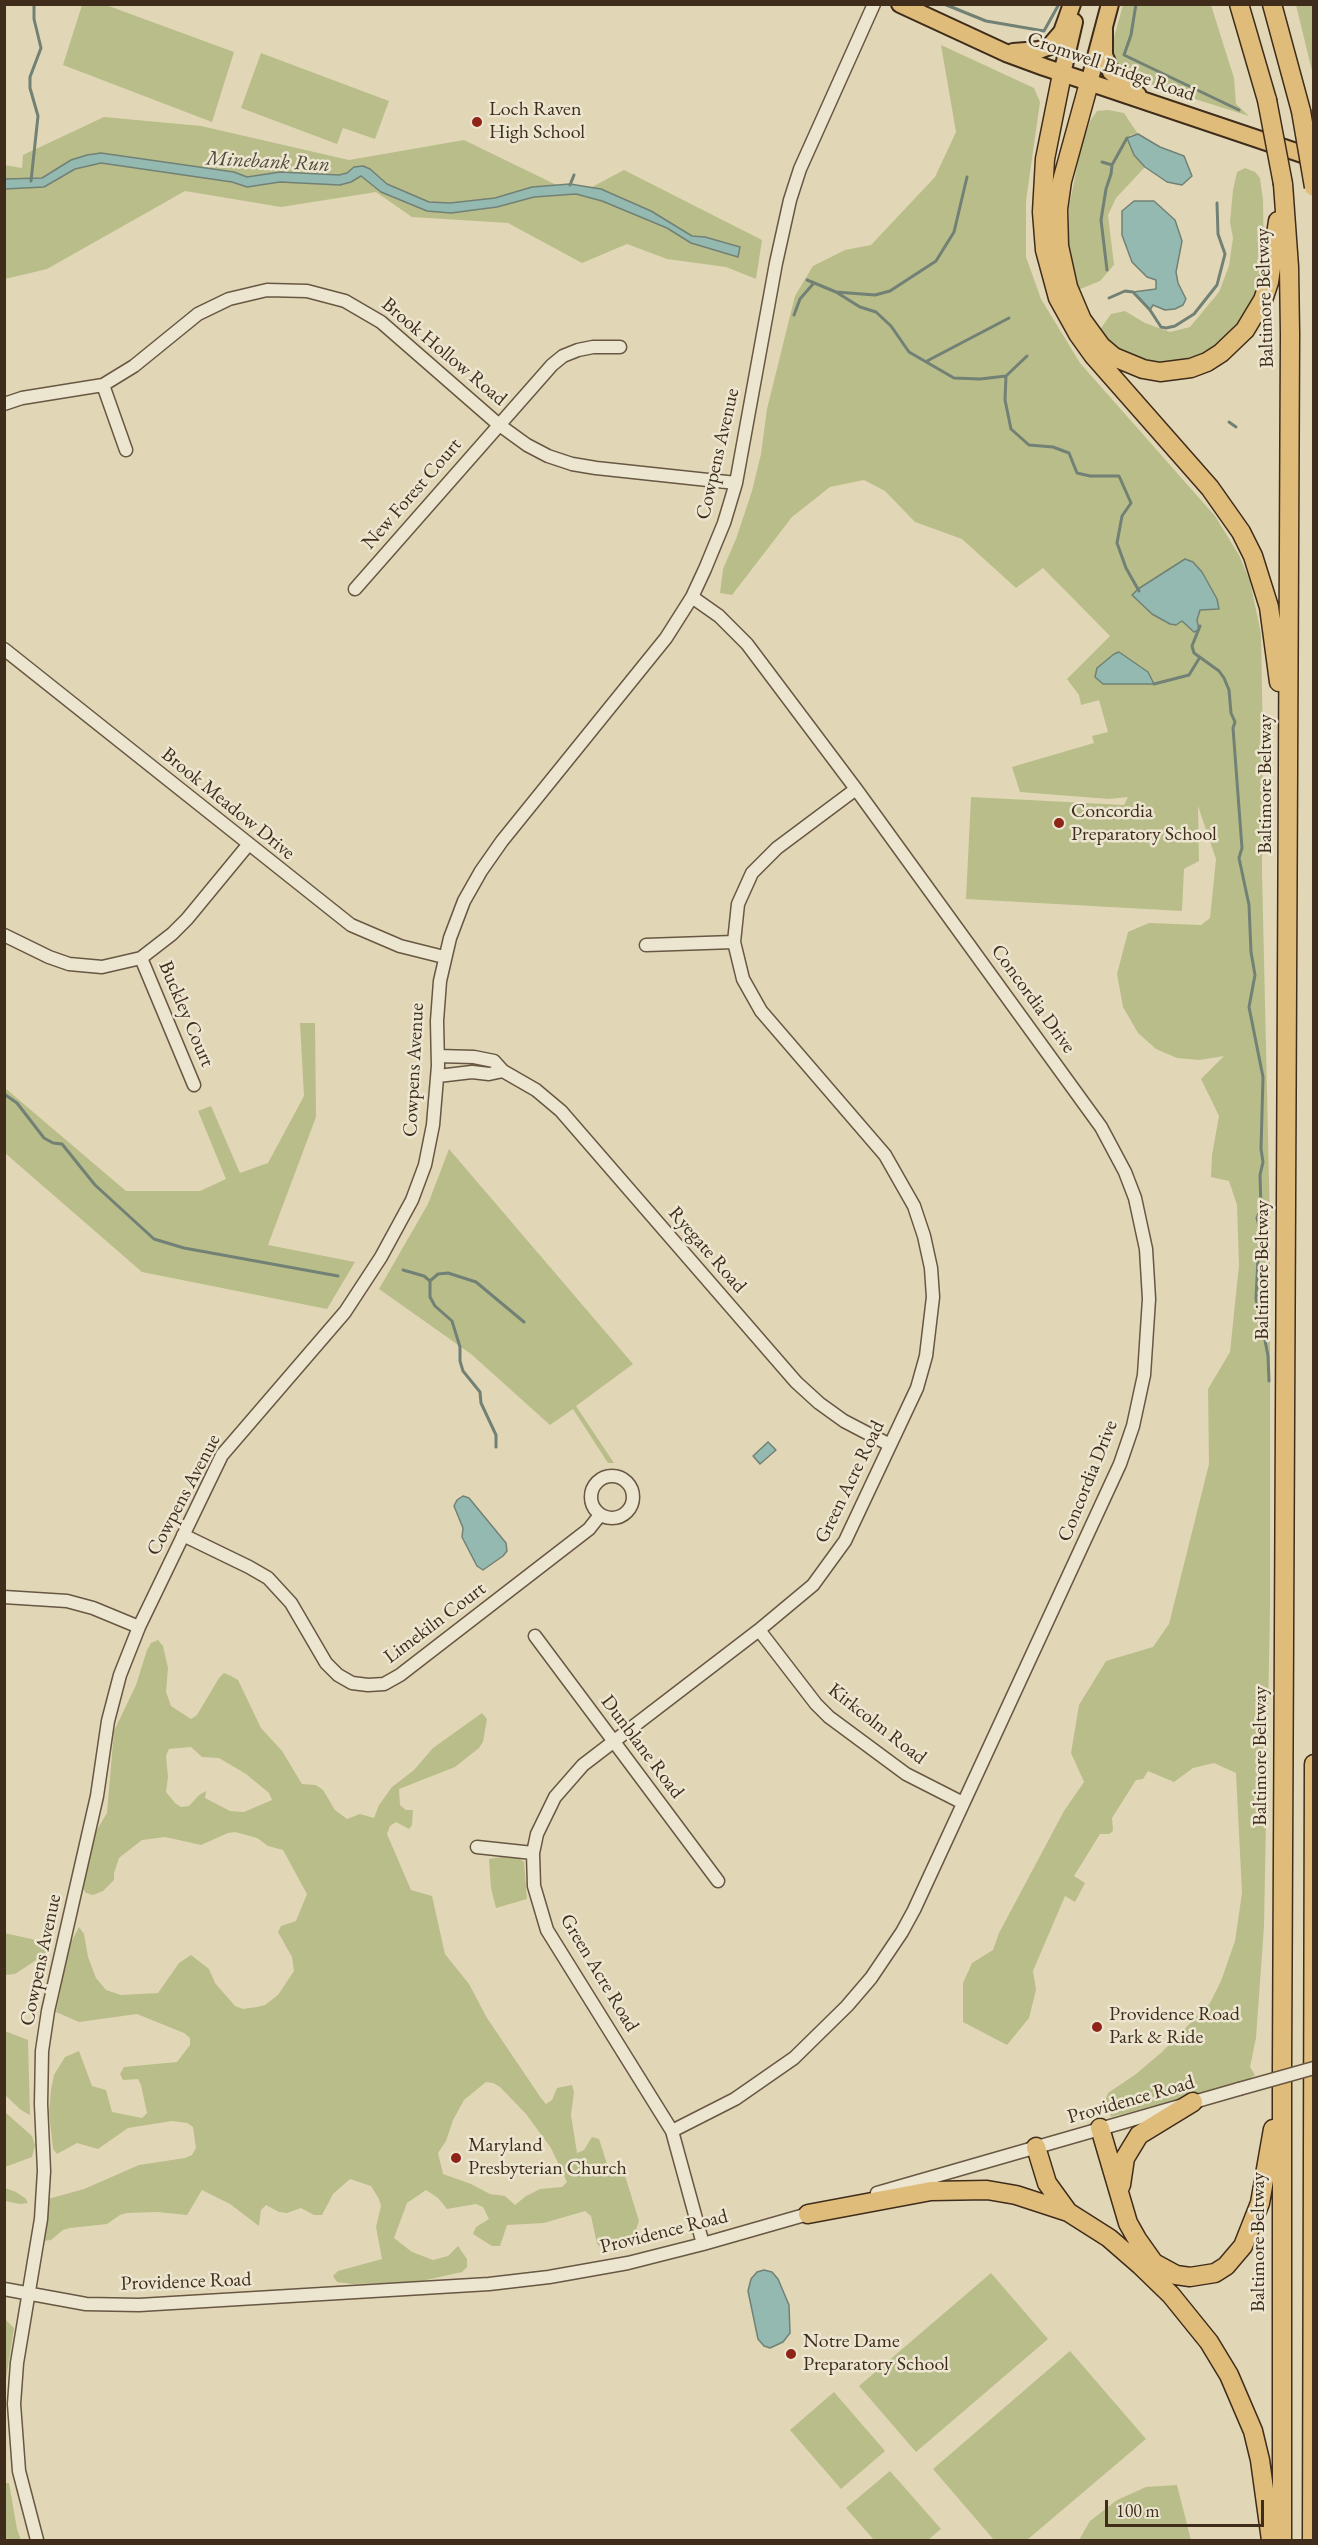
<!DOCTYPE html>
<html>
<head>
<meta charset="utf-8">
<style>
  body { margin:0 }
  #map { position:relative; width:1318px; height:2545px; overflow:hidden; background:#e1d7b6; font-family:"EB Garamond",serif }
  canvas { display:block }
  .frame { position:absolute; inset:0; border:6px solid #3f2c1b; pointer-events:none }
  .scale { position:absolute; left:1105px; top:2500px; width:159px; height:27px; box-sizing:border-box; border:3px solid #3f2c1b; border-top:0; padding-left:8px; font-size:18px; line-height:21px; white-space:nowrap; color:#3f2c1b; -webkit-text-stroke:4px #ece5d0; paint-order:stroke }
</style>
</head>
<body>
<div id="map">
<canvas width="1318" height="2545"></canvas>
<div class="frame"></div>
<div class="scale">100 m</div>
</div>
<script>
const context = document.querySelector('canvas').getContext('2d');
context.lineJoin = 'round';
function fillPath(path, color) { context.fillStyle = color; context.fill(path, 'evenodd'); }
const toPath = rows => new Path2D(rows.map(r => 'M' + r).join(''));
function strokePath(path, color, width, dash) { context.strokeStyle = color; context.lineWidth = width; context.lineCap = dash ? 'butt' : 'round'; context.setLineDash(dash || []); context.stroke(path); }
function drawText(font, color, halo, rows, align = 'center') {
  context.font = font + ' "EB Garamond",serif'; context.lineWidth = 5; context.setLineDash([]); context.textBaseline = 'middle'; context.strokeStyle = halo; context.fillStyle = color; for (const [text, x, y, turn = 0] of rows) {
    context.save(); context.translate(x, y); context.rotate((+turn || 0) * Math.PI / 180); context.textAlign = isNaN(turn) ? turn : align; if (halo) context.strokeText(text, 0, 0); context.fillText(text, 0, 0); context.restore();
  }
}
const green = toPath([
  [82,5,106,5,234,52,212,122,63,65],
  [1123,5,1211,5,1234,78,1236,104,1249,116,1131,79,1114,66,1111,48],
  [1296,5,1313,5,1313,75],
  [941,45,1034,88,1040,102,1026,201,1026,257,1041,299,1080,363,1215,516,1239,555,1250,581,1261,634,1263,744,1262,871,1270,1225,1270,1608,1264,1926,1256,2038,1250,2067,1255,2075,1243,2083,1111,2117,1105,2101,1108,2093,1136,2074,1162,2052,1210,2003,1221,1981,1235,1941,1242,1893,1236,1773,1214,1763,1193,1768,1174,1782,1148,1771,1143,1779,1136,1780,1112,1818,1113,1831,1109,1834,1100,1834,1074,1876,1085,1883,1075,1902,1065,1896,1033,1971,1036,1990,1029,2018,1007,2045,963,2022,963,1983,972,1963,993,1950,999,1933,1064,1811,1084,1782,1071,1753,1079,1705,1106,1661,1153,1647,1169,1624,1209,1464,1208,1389,1230,1352,1239,1265,1237,1205,1229,1181,1211,1177,1212,1155,1219,1116,1201,1079,1224,1056,1200,1060,1177,1058,1156,1049,1138,1033,1123,1007,1117,974,1128,932,1149,923,1201,925,1210,918,1216,859,1198,806,1199,861,1184,869,1182,911,966,899,971,797,1124,805,1128,797,1109,799,1020,792,1012,767,1094,743,1092,736,1108,732,1099,700,1081,705,1079,695,1067,679,1110,636,1043,568,1016,588,962,539,915,522,885,491,864,480,830,487,792,517,732,595,720,593,723,569,736,539,752,491,761,454,767,409,795,296,813,266,845,250,871,245,935,177,956,132],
  [261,53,389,101,375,139,343,128,337,144,241,108],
  [1108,110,1124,113,1138,134,1130,135,1134,155,1145,167,1116,198,1108,215,1114,265,1100,281,1078,290,1072,274,1069,247,1069,207,1081,147,1090,121,1097,111],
  [104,117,201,126,349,160,464,140,577,195,624,170,762,240,756,279,726,267,667,259,627,244,582,263,508,223,412,217,376,192,281,207,185,191,47,269,5,279,4,165,22,168,23,155],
  [1245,168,1255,172,1260,178,1263,200,1264,264,1251,305,1234,328,1212,349,1192,360,1161,364,1136,360,1111,345,1099,331,1111,314,1125,311,1145,323,1170,332,1190,327,1219,292,1229,266,1233,238,1230,222,1233,190,1237,172],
  [300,1023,315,1023,316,1117,268,1245,355,1262,327,1309,142,1272,5,1153,5,1088,126,1191,200,1191,226,1179,198,1111,211,1106,240,1173,268,1163,304,1096],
  [449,1149,633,1364,576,1406,614,1463,608,1463,573,1409,550,1425,471,1354,379,1289,428,1204],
  [158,1640,163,1646,168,1668,166,1692,171,1706,191,1719,197,1715,219,1678,224,1673,231,1676,238,1680,261,1728,282,1751,302,1784,316,1785,323,1790,335,1810,347,1819,360,1814,374,1818,379,1805,392,1787,414,1770,433,1748,482,1713,487,1719,483,1742,479,1748,455,1767,399,1789,400,1805,406,1810,413,1810,412,1825,409,1829,396,1822,390,1826,387,1834,411,1890,432,1896,445,1954,469,1984,487,2018,541,2098,546,2104,552,2100,557,2088,572,2085,574,2092,571,2115,577,2153,584,2150,592,2137,599,2139,608,2167,616,2165,623,2169,639,2221,632,2242,603,2249,597,2244,591,2216,585,2211,544,2223,507,2225,500,2246,492,2246,473,2234,476,2227,489,2219,483,2207,476,2204,447,2209,438,2198,426,2190,407,2203,394,2238,412,2252,433,2260,448,2256,458,2246,467,2259,467,2267,462,2272,417,2282,352,2284,337,2282,333,2276,338,2271,382,2259,376,2227,381,2206,379,2199,371,2186,350,2179,333,2194,322,2215,314,2215,301,2208,287,2213,279,2212,266,2205,261,2210,259,2226,230,2204,202,2190,187,2215,157,2212,127,2213,120,2215,107,2224,70,2228,63,2230,51,2240,44,2241,41,2234,48,2199,84,2189,139,2165,185,2158,192,2155,196,2148,193,2127,187,2123,172,2121,128,2128,98,2149,77,2143,57,2154,53,2149,49,2112,51,2090,54,2075,65,2057,79,2051,92,2086,106,2090,112,2112,142,2118,147,2113,141,2085,138,2079,123,2080,120,2074,124,2067,177,2062,190,2045,190,2038,184,2033,137,2014,79,2022,56,2012,69,1946,79,1927,84,1934,88,1957,96,1978,106,1990,121,1995,158,1993,179,1963,191,1955,209,1969,215,1983,235,2006,243,2009,257,2007,265,2005,278,1995,294,1971,292,1957,278,1932,281,1926,296,1921,307,1894,283,1850,268,1846,257,1838,235,1832,228,1833,201,1845,165,1837,142,1840,119,1858,114,1873,114,1880,103,1891,93,1895,86,1893,82,1887,92,1838,107,1813,114,1731,136,1685,147,1650,151,1643],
  [191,1747,202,1757,219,1758,246,1774,269,1793,272,1800,244,1812,230,1811,205,1798,206,1791,199,1795,189,1806,181,1807,175,1803,166,1792,168,1777,166,1756,169,1749],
  [486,2082,493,2083,500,2087,526,2114,551,2148,567,2182,562,2187,540,2189,526,2196,515,2205,505,2196,490,2194,471,2184,443,2174,438,2153,446,2141,453,2120,464,2100],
  [514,1855,524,1862,527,1899,496,1908,491,1888,489,1859],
  [4,1933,32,1939,49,1947,50,1951,15,1974,5,1975],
  [5,2031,28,2040,30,2115,21,2110,5,2095],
  [5,2112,32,2136,35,2145,32,2157,5,2167],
  [5,2188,16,2192,25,2198,28,2203,20,2204,5,2201],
  [991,2273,1048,2339,916,2452,859,2386],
  [5,2319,14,2328,5,2386],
  [1070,2351,1146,2439,1027,2540,994,2540,933,2469],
  [834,2392,885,2451,841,2489,790,2430],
  [890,2471,941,2529,928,2540,874,2540,846,2508],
  [5,2483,9,2483,17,2529,21,2540,5,2540],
  [1177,2485,1191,2540,1079,2540,1090,2521,1117,2500,1146,2487]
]);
const water = toPath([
  [1138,134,1160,147,1184,156,1192,176,1182,185,1167,182,1145,167,1134,155,1127,138,1138,134],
  [101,153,234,172,247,177,280,172,339,175,347,173,354,167,363,166,370,169,387,184,429,202,450,203,495,198,532,187,570,184,601,189,651,211,692,236,705,237,740,247,738,257,691,243,667,228,602,201,576,194,534,197,497,207,451,213,427,211,381,192,361,176,351,182,340,185,280,182,247,187,232,182,101,163,75,169,44,187,5,189,5,179,42,178,71,160,87,155,101,153],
  [1134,201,1154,201,1175,220,1182,241,1176,272,1178,283,1186,299,1183,305,1175,309,1165,310,1153,305,1150,310,1133,292,1156,289,1156,280,1147,277,1132,262,1122,235,1122,211,1134,201],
  [1185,559,1193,562,1202,572,1217,599,1219,609,1200,610,1197,620,1199,630,1194,632,1182,621,1176,625,1170,624,1152,614,1132,595,1138,589,1185,559],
  [1119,652,1148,672,1154,684,1103,684,1095,677,1097,668,1114,654,1119,652],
  [768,1442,776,1450,760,1464,753,1456,768,1442],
  [463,1496,469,1498,506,1543,507,1551,503,1556,483,1570,477,1566,462,1537,463,1528,454,1506,457,1500,463,1496],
  [764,2270,772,2272,778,2279,789,2305,790,2333,783,2342,770,2348,764,2346,758,2339,748,2291,751,2279,757,2272,764,2270]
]);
const stream = toPath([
  [944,4,986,21,1044,31,1059,4],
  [1136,4,1131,35,1124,55,1239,110],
  [1102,162,1112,165],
  [31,181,38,116,30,88,30,77,41,48,34,19,34,4],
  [570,185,574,175],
  [1107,270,1101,220,1106,189,1111,174,1112,165,1127,138],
  [807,280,836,292,860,307,876,312,891,326,909,352,954,378,980,379,1006,376,1005,400,1011,429,1029,445,1053,447,1069,453,1077,473,1090,476,1119,476,1131,503,1122,516,1117,543,1126,568,1139,591],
  [836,292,875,295,890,291,936,261,954,232,967,177],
  [1109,298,1125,291,1133,292,1150,310,1161,327,1166,328,1175,326,1194,314,1217,285,1225,254,1218,234,1217,203],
  [794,315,800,299,813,284],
  [927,361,1009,318],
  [1006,376,1027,356],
  [1229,422,1236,427],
  [1200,626,1192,646,1194,653,1219,671,1224,678,1229,690,1231,713,1235,722,1233,728,1242,848,1239,858,1249,905,1251,952,1255,975,1249,1007,1263,1077,1261,1149,1263,1162,1260,1175,1261,1208,1257,1218,1262,1237,1258,1258,1256,1299,1258,1309,1266,1321],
  [1154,684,1189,675,1200,657],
  [4,1094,17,1103,44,1138,53,1143,62,1144,95,1185,154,1239,184,1248,338,1276],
  [403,1270,424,1276,430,1281,430,1297,435,1306,452,1321,460,1347,460,1361,463,1371,480,1392,481,1403,496,1435,496,1447],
  [430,1281,438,1274,448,1273,476,1282,524,1322],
  [1260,1314,1268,1356,1269,1381]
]);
const minor = toPath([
  [103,385,126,450],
  [4,404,22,398,103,385,134,366,198,314,229,299,267,290,307,291,345,301,381,322,498,424,527,445,548,456,572,464,596,468,736,483],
  [355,589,552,365,563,356,578,350,593,347,620,347],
  [4,649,351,925,400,946,444,957],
  [4,935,49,957,69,964,102,967,141,958,172,934,187,919,248,845],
  [646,945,734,942],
  [141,958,194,1085],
  [438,1056,474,1057,494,1061,503,1071,536,1090,561,1111,796,1382,819,1403,844,1421,890,1445],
  [438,1076,472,1072,489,1074,503,1071],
  '591 1497a21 21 0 1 1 42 0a21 21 0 1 1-42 0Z',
  [183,1535,249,1567,268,1578,291,1603,326,1663,338,1675,352,1683,368,1685,384,1684,400,1675,589,1529,600,1515],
  [4,1597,67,1601,93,1608,139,1627],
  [759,1630,816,1704,829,1717,906,1774,963,1803],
  [535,1636,718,1881],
  [477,1847,533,1853],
  [672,2131,735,2099,794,2058,847,2006,871,1978,902,1932,914,1910,1120,1464,1133,1426,1144,1375,1149,1299,1146,1249,1135,1198,1125,1172,1101,1127,856,789,747,644,719,616,692,597],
  [877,2193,1239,2089],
  [703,2244,672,2131,547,1930,534,1886,533,1853,537,1834,555,1797,583,1765,759,1630,813,1585,845,1541,917,1388,926,1356,933,1297,931,1268,924,1236,914,1206,885,1155,761,1011,743,979,734,942,738,904,752,873,777,848,856,789],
  [4,2289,86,2304,139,2305,489,2284,549,2277,628,2263,703,2244,815,2212],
  [37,2540,19,2471,14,2404,17,2363,41,2219,44,2171,41,2104,42,2051,48,2011,97,1796,108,1721,120,1675,139,1627,222,1455,345,1312,381,1257,412,1200,425,1165,433,1125,438,1066,437,1021,440,981,450,938,464,901,481,871,502,841,666,638,692,597,705,569,724,523,736,483,776,263,790,200,800,169,874,4]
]);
const major = toPath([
  [900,4,1006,53,1044,67,1314,158],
  [1104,29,1104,55,1111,72,1138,95],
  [1013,52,1039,50,1050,46,1062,32,1072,4],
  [1062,74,1074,22],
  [1089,83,1110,4]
]);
const highway = toPath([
  [1239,4,1267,100],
  [1272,4,1301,111],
  [1062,74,1045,159,1042,212,1045,250,1058,298,1078,334,1093,355,1210,488,1241,532,1253,556,1269,607,1279,682],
  [1089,83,1062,181,1058,209,1059,246,1068,287,1082,320,1101,346,1114,357,1143,369,1160,372,1191,368,1207,362,1221,353,1245,330,1263,300,1269,282,1278,221],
  [1100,2128,1128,2223,1137,2239,1154,2263,1176,2275,1190,2277,1215,2273,1226,2266,1243,2246,1260,2203,1273,2129],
  [1036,2147,1047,2183,1068,2212],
  [1121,2185,1125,2158,1139,2135,1193,2102],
  [808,2214,931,2191,987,2190,1016,2195,1068,2212,1109,2238,1140,2265,1171,2295,1209,2342,1229,2375,1253,2431,1260,2460,1271,2540],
  [1282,2540,1282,2065,1290,334,1289,267,1283,184],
  [1312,2540,1314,1764]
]);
const minorBridge = toPath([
  [1239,2089,1314,2068]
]);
const highwayBridge = toPath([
  [1267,100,1283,184],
  [1301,111,1314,187]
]);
const markers = [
  [477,122,6,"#8f2418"],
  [1059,823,6,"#8f2418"],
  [1097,2027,6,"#8f2418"],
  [456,2158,6,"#8f2418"],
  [791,2354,6,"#8f2418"]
];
const streetNames = [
  ["Cromwell Bridge Road",1111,67,19],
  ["Baltimore Beltway",1265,298,-92],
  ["Brook Hollow Road",444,352,40],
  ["Cowpens Avenue",718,454,-77],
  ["New Forest Court",412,494,-49],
  ["Baltimore Beltway",1266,784,-90],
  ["Brook Meadow Drive",228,804,39],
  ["Concordia Drive",1033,999,54],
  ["Buckley Court",186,1014,67],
  ["Cowpens Avenue",414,1070,-87],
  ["Ryegate Road",707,1250,49],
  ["Baltimore Beltway",1263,1270,-90],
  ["Concordia Drive",1088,1481,-68],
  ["Green Acre Road",850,1482,-64],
  ["Cowpens Avenue",184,1495,-62],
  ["Limekiln Court",435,1623,-37],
  ["Kirkcolm Road",877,1724,38],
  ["Dunblane Road",642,1747,53],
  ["Baltimore Beltway",1261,1756,-90],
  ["Cowpens Avenue",41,1960,-78],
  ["Green Acre Road",599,1973,59],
  ["Providence Road",1131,2100,-16],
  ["Providence Road",664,2232,-14],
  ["Baltimore Beltway",1259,2242,-90],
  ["Providence Road",186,2282,-2]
];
const poiNames = [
  ["Loch Raven",489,110],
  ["High School",489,133],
  ["Concordia",1071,812],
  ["Preparatory School",1071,835],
  ["Providence Road",1109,2015],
  ["Park & Ride",1109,2038],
  ["Maryland",468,2146],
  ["Presbyterian Church",468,2169],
  ["Notre Dame",803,2342],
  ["Preparatory School",803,2365]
];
const waterNames = [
  ["Minebank Run",268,162,3]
];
fillPath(green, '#b9bd89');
fillPath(water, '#94b9b1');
strokePath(water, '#728175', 1.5);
strokePath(stream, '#728175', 3);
strokePath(minor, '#685742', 15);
strokePath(major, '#3f2c1b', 20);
strokePath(highway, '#3f2c1b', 21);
strokePath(minor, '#ece5d0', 12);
strokePath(major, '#e0bc7b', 16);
strokePath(highway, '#e0bc7b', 18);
strokePath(minorBridge, '#685742', 15, []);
strokePath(highwayBridge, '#3f2c1b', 21, []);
strokePath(minorBridge, '#ece5d0', 12);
strokePath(highwayBridge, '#e0bc7b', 18);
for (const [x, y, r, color] of markers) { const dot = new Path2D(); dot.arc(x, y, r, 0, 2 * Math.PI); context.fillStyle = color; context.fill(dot); strokePath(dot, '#ece5d0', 2); }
drawText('20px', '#3f2c1b', '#ece5d0', streetNames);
drawText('20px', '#3f2c1b', '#ece5d0', poiNames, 'left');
drawText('italic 21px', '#504839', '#ece5d0', waterNames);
</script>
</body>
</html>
